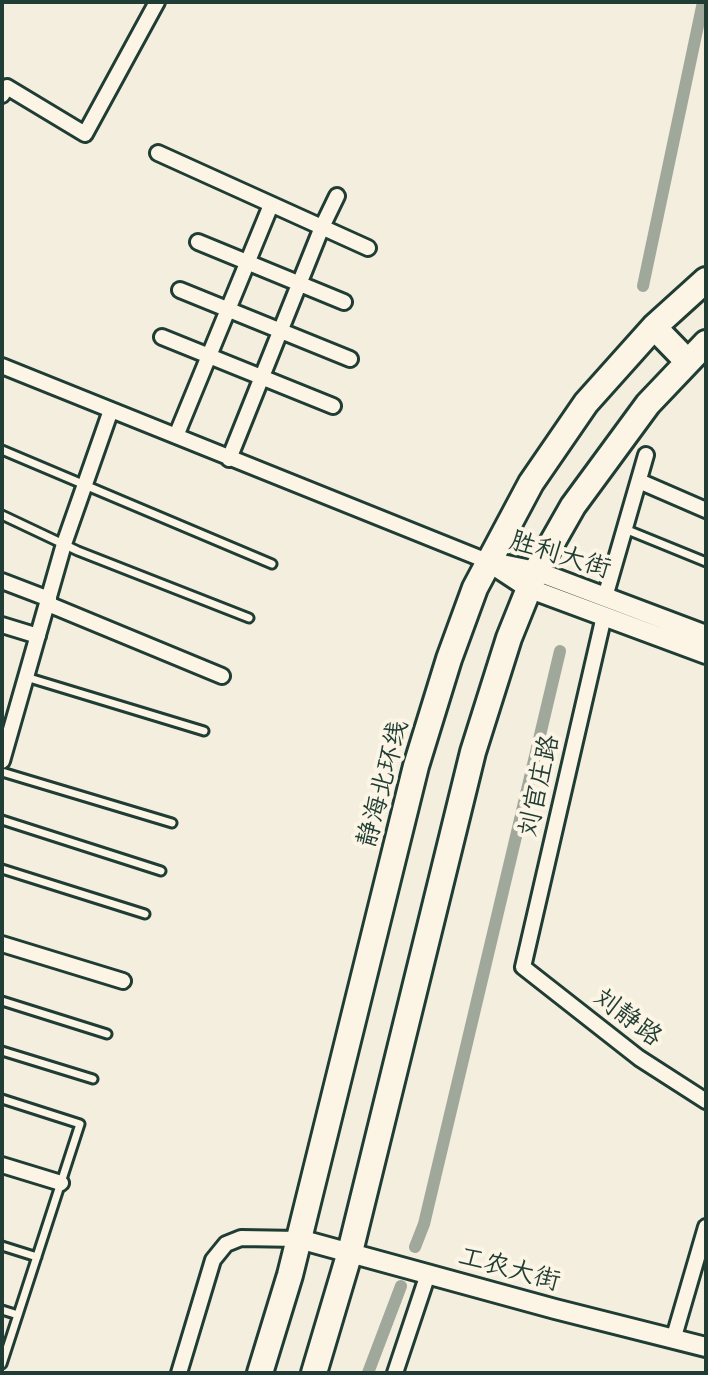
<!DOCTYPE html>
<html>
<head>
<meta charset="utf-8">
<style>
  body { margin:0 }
  #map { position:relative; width:708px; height:1375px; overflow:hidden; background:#f3eede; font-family:Pangolin,sans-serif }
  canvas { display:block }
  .frame { position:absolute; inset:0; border:4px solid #1f3d34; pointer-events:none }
</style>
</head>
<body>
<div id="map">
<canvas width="708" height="1375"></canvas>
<div class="frame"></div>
</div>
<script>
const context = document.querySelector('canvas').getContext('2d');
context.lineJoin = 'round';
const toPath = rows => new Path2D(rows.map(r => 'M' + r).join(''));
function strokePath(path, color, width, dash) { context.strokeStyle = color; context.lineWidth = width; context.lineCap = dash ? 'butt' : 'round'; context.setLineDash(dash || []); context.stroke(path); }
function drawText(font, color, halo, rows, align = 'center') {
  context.font = font + ' Pangolin,"LXGW WenKai TC",sans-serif'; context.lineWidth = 8; context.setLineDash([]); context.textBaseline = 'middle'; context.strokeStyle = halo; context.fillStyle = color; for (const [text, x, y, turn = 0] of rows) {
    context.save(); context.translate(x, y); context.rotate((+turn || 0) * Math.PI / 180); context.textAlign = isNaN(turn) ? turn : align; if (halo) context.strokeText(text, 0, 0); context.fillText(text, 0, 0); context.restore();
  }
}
const canal = toPath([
  [643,286,703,2],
  [415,1247,424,1224,560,651],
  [368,1373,401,1286]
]);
const lane = toPath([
  [2,450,272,564],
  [2,515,78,551,249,618],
  [625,529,706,562],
  [26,677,204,731],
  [2,772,172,823],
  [2,820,161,871],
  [2,869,145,914],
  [2,1001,107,1034],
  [2,1051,93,1079],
  [2,1099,80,1124,2,1364],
  [2,1246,37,1257],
  [2,1310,18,1315]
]);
const street = toPath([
  [2,95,7,87,85,134,157,2],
  [158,153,368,248],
  [198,242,344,302],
  [180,290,350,359],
  [162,337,333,406],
  [2,366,487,561],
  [176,436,271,205],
  [229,459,322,227,337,196],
  [639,481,706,510],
  [2,581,49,599],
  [605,597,646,455],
  [48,604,222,676],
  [604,616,523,967,639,1058,706,1101],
  [2,625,38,636],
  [2,761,64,544,111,410],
  [2,944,123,981],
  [2,1165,61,1183],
  [673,1340,706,1227],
  [179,1373,213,1260,226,1244,241,1238,299,1239],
  [395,1373,428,1274]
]);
const secondary = toPath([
  [487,561,528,588,706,654],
  [497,563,536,571,706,635],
  [299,1239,555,1309,706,1347]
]);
const highway = toPath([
  [654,327,687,361],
  [260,1373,290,1275,416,766,449,659,475,588,531,483,586,403,654,327,706,280],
  [314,1373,350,1252,473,752,509,638,536,571,573,506,648,404,706,343]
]);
const streetNames = [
  ["胜利大街",560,556,17],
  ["静海北环线",384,784,-75],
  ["刘官庄路",540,786,-77],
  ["刘静路",627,1018,37],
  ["工农大街",509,1270,15]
];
strokePath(canal, '#a0a89b', 12);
strokePath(lane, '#1f3d34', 13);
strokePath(street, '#1f3d34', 20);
strokePath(secondary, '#1f3d34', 24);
strokePath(highway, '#1f3d34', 30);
strokePath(lane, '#fcf5e5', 7);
strokePath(street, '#fcf5e5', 14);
strokePath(secondary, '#fcf5e5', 18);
strokePath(highway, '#fcf5e5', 24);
drawText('26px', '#1f3d34', '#fcf5e5', streetNames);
</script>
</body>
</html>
